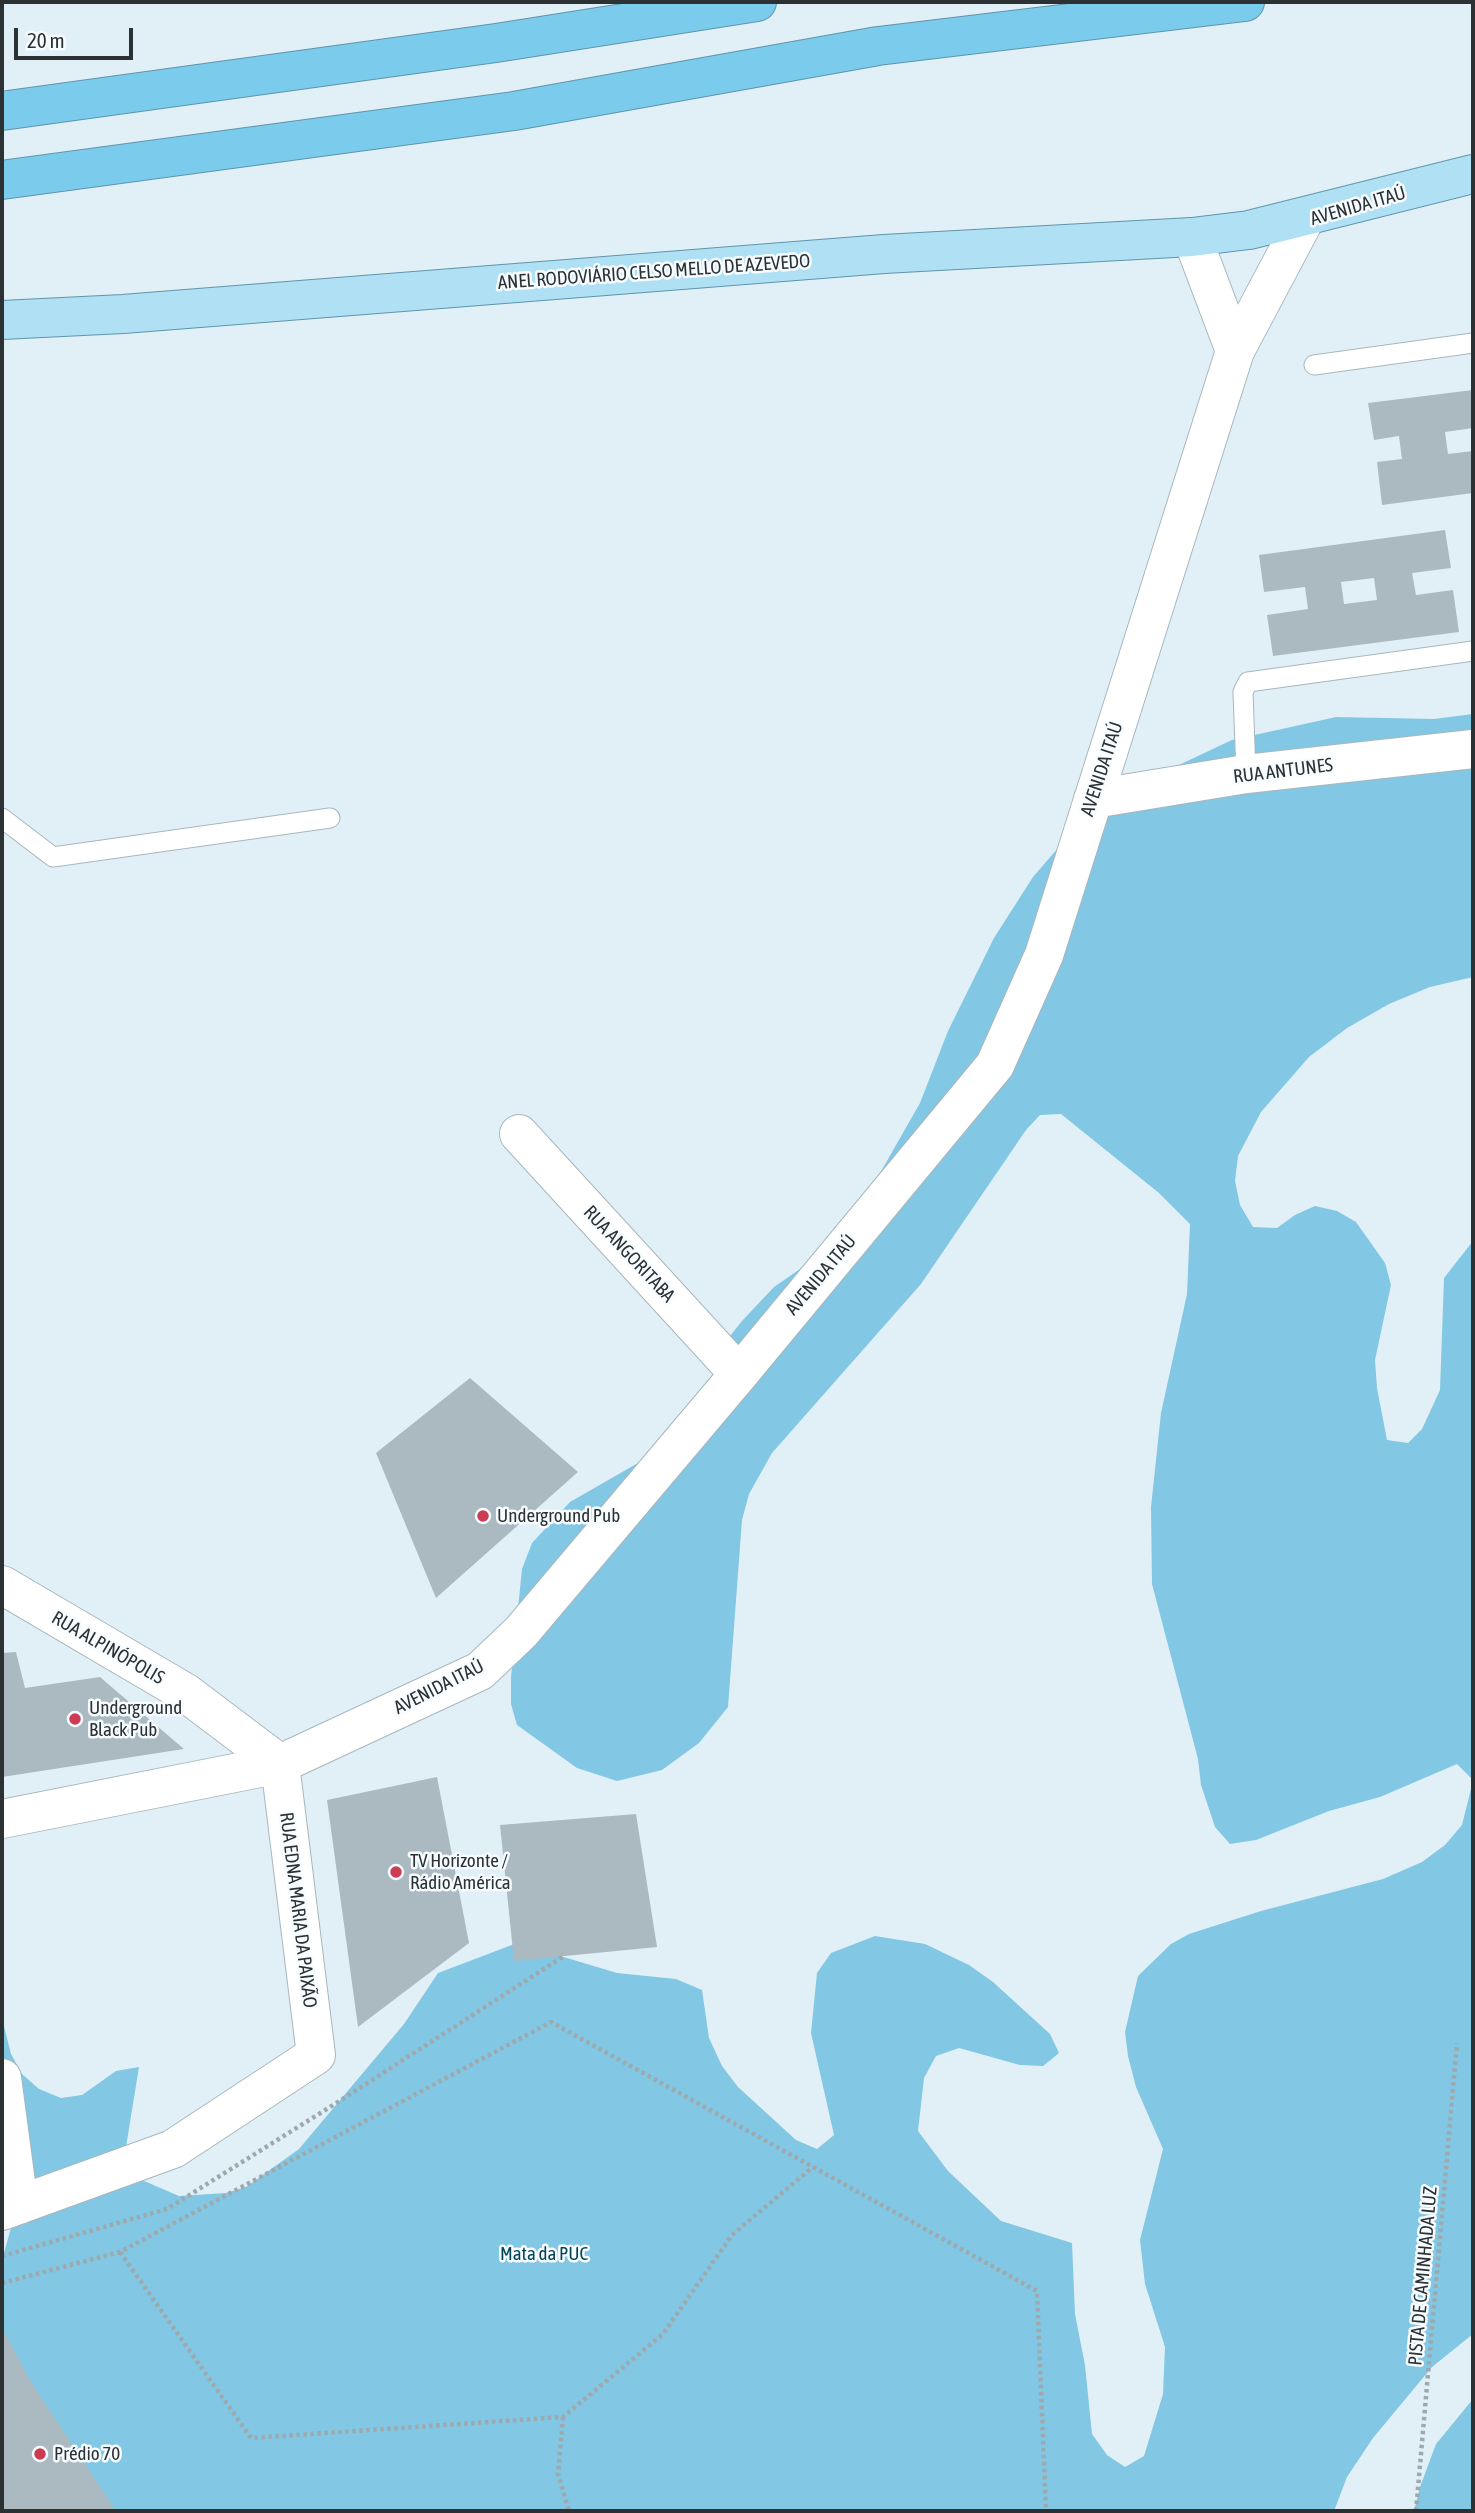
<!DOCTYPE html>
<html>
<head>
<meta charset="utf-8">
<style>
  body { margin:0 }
  #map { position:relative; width:1475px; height:2513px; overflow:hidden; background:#e1f0f7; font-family:"Asap Condensed",sans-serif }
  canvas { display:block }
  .frame { position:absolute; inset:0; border:4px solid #2c3234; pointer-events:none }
  .scale { position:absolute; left:14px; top:28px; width:119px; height:32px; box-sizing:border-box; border:4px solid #2c3234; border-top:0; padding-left:9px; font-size:21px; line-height:24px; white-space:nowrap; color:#2c3234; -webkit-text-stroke:5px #f6fcff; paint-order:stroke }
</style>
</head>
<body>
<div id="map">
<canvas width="1475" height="2513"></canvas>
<div class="frame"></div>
<div class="scale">20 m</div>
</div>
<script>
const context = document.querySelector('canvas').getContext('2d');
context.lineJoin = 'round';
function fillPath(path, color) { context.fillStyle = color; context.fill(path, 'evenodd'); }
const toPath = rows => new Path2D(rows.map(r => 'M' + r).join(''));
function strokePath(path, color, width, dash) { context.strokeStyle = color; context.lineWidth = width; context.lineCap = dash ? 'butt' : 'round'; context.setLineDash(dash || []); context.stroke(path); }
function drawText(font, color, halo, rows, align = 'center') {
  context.font = font + ' "Asap Condensed",sans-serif'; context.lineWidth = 5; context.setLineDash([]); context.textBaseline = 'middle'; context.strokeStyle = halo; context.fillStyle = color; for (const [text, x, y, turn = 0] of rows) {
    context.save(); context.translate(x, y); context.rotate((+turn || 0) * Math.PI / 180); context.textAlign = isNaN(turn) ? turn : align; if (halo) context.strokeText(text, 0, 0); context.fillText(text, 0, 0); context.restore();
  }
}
const forest = toPath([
  [1473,714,1473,977,1430,987,1389,1004,1347,1028,1309,1057,1261,1112,1238,1156,1235,1181,1240,1205,1253,1227,1277,1228,1295,1215,1315,1206,1337,1211,1356,1222,1385,1263,1391,1285,1375,1360,1377,1388,1387,1440,1408,1443,1422,1429,1440,1390,1444,1278,1473,1241,1473,1780,1457,1764,1380,1797,1329,1811,1256,1840,1230,1844,1215,1827,1201,1785,1198,1759,1152,1584,1151,1507,1161,1413,1187,1294,1190,1224,1159,1193,1061,1114,1040,1115,1026,1130,921,1284,772,1453,749,1494,742,1520,728,1707,699,1743,662,1770,617,1781,577,1768,517,1725,511,1704,511,1677,522,1569,532,1543,570,1502,638,1463,682,1430,714,1386,727,1340,742,1321,774,1287,813,1260,863,1203,920,1103,948,1031,994,938,1033,877,1096,804,1232,740,1336,717,1434,719],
  [1473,1781,1473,2334,1432,2367,1373,2438,1347,2477,1334,2511,94,2511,85,2497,65,2480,2,2460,2,2260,26,2174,2,2136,2,2018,11,2054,22,2074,39,2089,61,2098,82,2095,116,2071,139,2067,125,2153,135,2177,179,2196,226,2193,246,2187,299,2149,404,2024,438,1973,517,1943,617,1973,676,1979,702,1990,709,2038,722,2066,738,2087,796,2140,817,2149,834,2135,811,2033,817,1973,831,1953,875,1936,925,1944,969,1965,993,1982,1050,2034,1059,2053,1043,2066,1020,2065,959,2048,936,2056,924,2078,918,2131,948,2171,1001,2221,1072,2243,1075,2314,1085,2365,1092,2434,1107,2455,1125,2467,1144,2456,1163,2394,1165,2347,1145,2284,1140,2240,1163,2149,1136,2087,1128,2056,1125,2032,1138,1976,1171,1944,1189,1934,1261,1911,1383,1879,1422,1862,1445,1845,1462,1825],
  [1473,2399,1473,2511,1414,2511,1420,2487,1436,2444]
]);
const building = toPath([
  [1473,390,1473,428,1445,432,1448,454,1473,451,1473,493,1382,505,1377,462,1402,459,1399,436,1374,440,1368,403],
  [1445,530,1451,568,1412,573,1416,595,1453,590,1459,632,1273,656,1267,615,1308,609,1305,587,1264,592,1259,555],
  [1374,578,1377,600,1344,604,1341,582],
  [470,1378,578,1472,436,1598,376,1453],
  [16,1652,25,1688,100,1677,184,1749,2,1777,2,1653],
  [437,1777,469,1943,358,2027,327,1800],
  [636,1814,657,1947,514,1961,500,1825],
  [2,2328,31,2382,116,2511,2,2511]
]);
const path = toPath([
  [120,2252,251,2438,563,2417,663,2334,732,2235,813,2167],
  [2,2256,167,2209,338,2102,564,1956],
  [2,2283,120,2252,551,2022,1037,2291,1046,2511],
  [563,2417,558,2474,569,2511],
  [1416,2511,1457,2043]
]);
const service = toPath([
  [1314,365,1473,343],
  [1246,774,1243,692,1248,682,1473,651],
  [2,818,53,857,330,818]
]);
const minor = toPath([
  [1192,237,1235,351],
  [1093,799,1246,774,1473,749],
  [519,1134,739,1374],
  [2,1585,186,1693,280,1764,316,2055,173,2149,2,2211],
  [2,1819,280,1764,480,1671,521,1632,739,1374,995,1065,1044,955,1235,351,1306,217],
  [2,2078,19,2205]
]);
const primary = toPath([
  [2,320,123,314,884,254,1192,237,1249,230,1473,174]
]);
const motorway = toPath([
  [2,111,496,43,757,2],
  [2,180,514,111,878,46,1245,2]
]);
const markers = [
  [483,1516,7,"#cc3c53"],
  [75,1719,7,"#cc3c53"],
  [396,1872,7,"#cc3c53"],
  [40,2454,7,"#cc3c53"]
];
const streetNames = [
  ["AVENIDA ITAÚ",1358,206,-16],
  ["ANEL RODOVIÁRIO CELSO MELLO DE AZEVEDO",654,272,-4],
  ["AVENIDA ITAÚ",1102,769,-72],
  ["RUA ANTUNES",1283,771,-7],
  ["RUA ANGORITABA",629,1254,47],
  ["AVENIDA ITAÚ",821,1275,-50],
  ["RUA ALPINÓPOLIS",108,1648,30],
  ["AVENIDA ITAÚ",439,1687,-27],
  ["RUA EDNA MARIA DA PAIXÃO",298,1910,83],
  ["PISTA DE CAMINHADA LUZ",1423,2276,-85]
];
const poiNames = [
  ["Underground Pub",497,1516],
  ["Underground",89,1708],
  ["Black Pub",89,1730],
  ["TV Horizonte /",410,1861],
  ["Rádio América",410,1883],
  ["Prédio 70",54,2454]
];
const parkNames = [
  ["Mata da PUC",544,2254]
];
fillPath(forest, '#82c7e4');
fillPath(building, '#abbac1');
strokePath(service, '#a8b7be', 21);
strokePath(minor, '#a8b7be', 40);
strokePath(primary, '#5f95ac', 40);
strokePath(motorway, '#5f95ac', 40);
strokePath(path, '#9ea9ae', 4.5, [3.5, 3.5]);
strokePath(service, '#fff', 19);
strokePath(minor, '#fff', 38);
strokePath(primary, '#b0e0f4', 38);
strokePath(motorway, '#7bcbec', 38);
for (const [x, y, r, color] of markers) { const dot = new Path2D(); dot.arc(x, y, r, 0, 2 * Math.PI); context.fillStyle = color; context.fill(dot); strokePath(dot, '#f6fcff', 2.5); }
drawText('19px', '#2c3234', '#f6fcff', streetNames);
drawText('19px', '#2c3234', '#f6fcff', poiNames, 'left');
drawText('19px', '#054458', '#f6fcff', parkNames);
</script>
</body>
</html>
